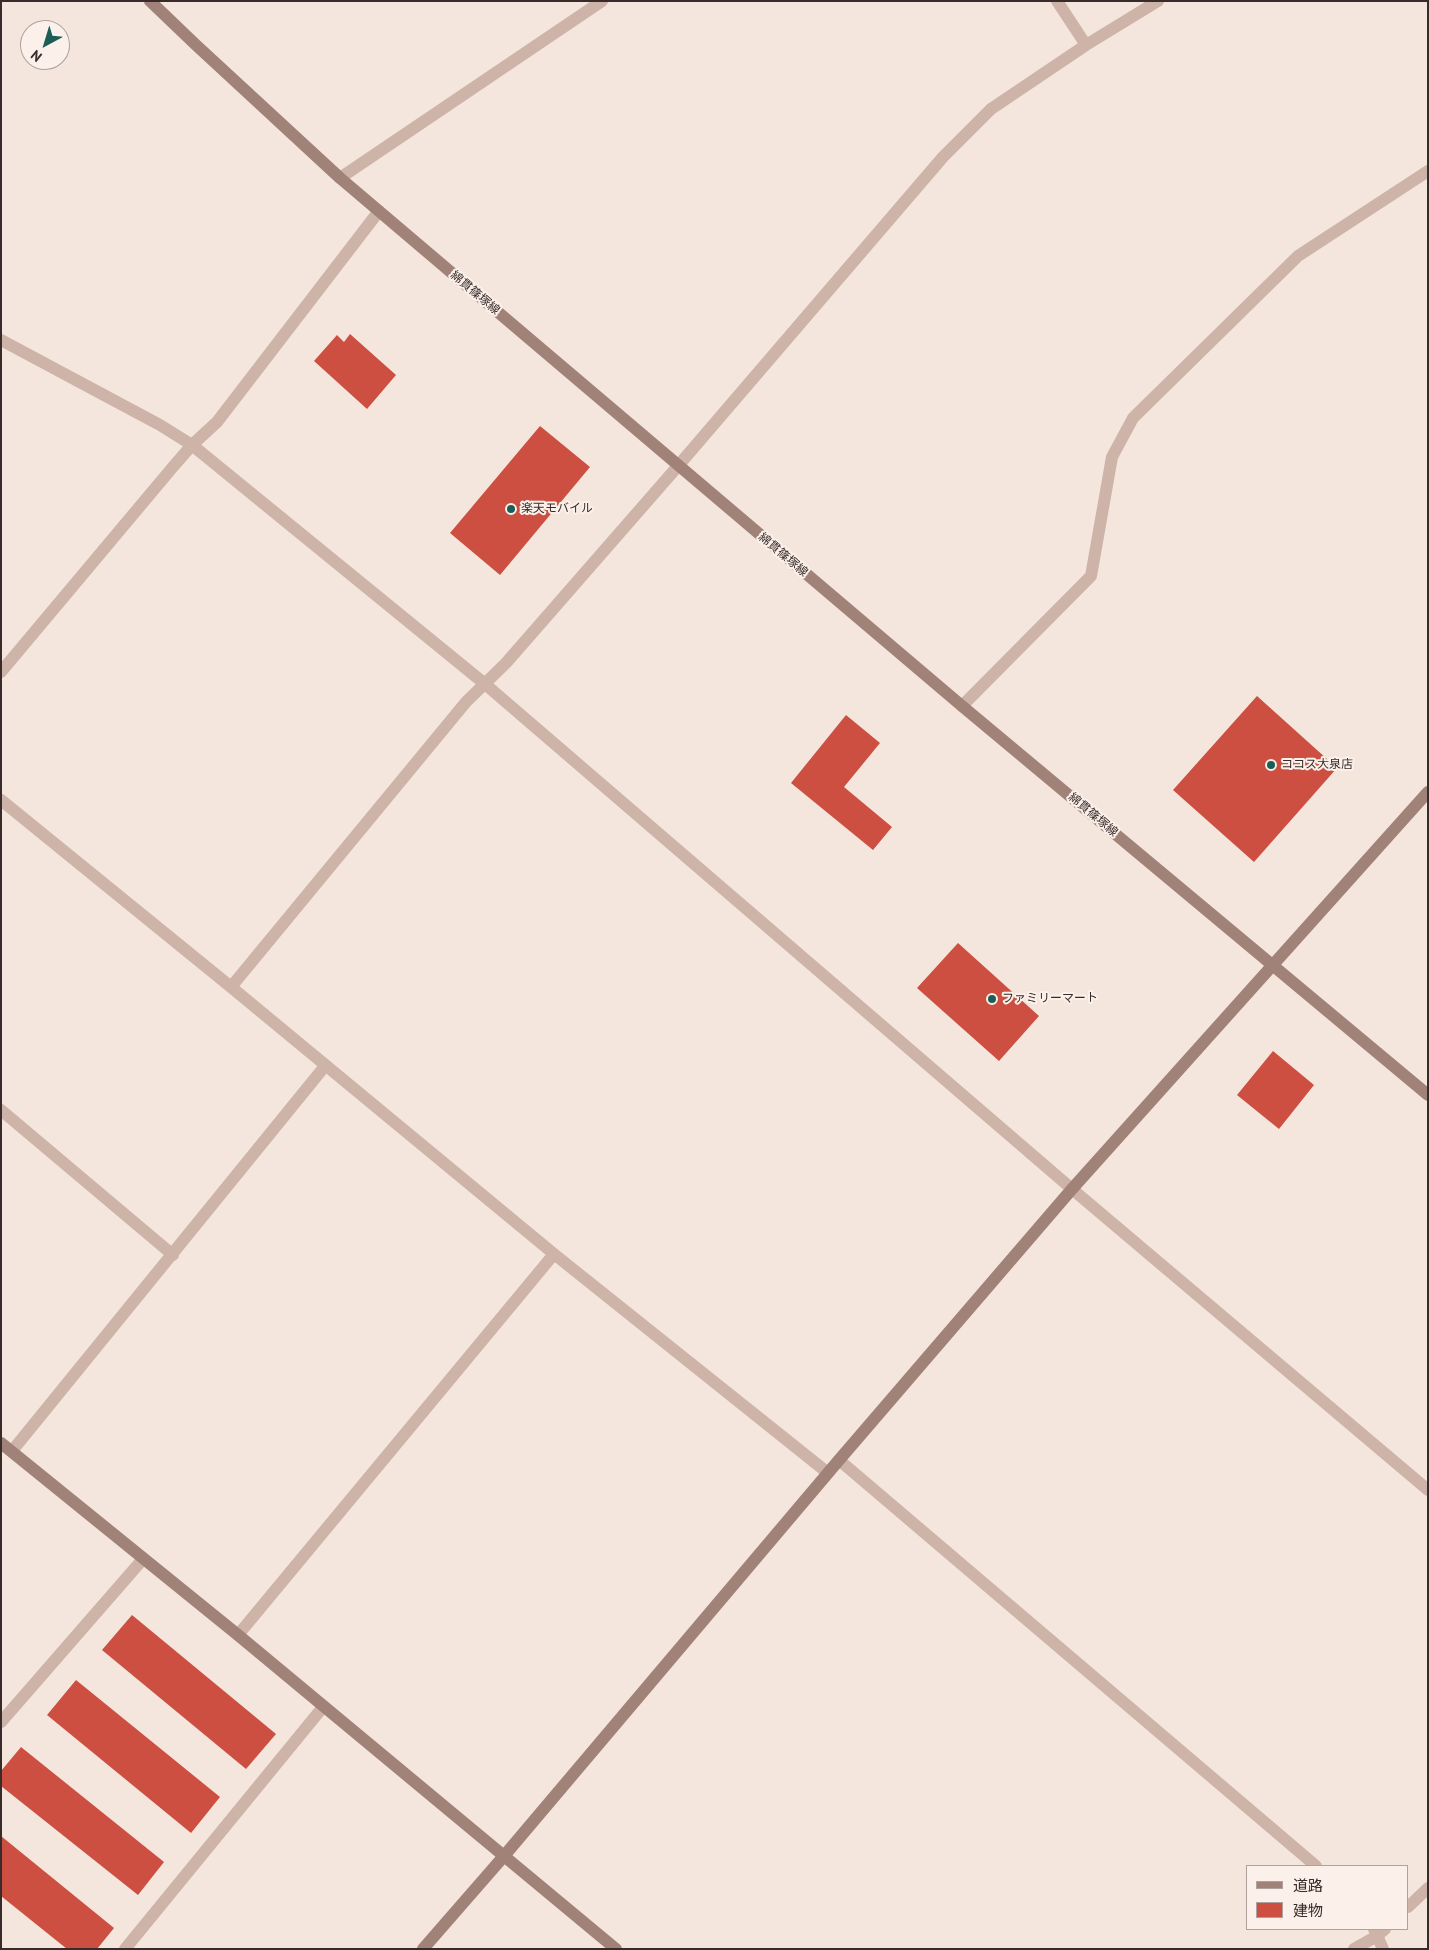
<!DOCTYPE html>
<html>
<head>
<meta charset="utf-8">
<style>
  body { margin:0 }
  #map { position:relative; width:1429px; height:1950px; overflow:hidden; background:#f4e6dd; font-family:"PT Sans","Noto Sans JP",sans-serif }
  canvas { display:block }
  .frame { position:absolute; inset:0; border:2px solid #392b29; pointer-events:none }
  .legend { position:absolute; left:1246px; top:1865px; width:162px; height:65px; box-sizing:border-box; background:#fbf1ea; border:1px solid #ada29d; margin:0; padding:6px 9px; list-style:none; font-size:15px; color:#392b29 }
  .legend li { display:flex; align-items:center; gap:10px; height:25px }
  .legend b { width:25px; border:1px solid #ada29d }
  .north { position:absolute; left:20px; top:20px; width:50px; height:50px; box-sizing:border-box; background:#fbf1ea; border:1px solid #ada29d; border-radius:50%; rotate:219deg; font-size:14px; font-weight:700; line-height:20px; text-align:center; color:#392b29 }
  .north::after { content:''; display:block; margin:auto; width:18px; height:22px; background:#1b5e58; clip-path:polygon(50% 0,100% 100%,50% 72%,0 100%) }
</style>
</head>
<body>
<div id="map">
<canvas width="1429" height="1950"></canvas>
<div class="frame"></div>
<ul class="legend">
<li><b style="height:6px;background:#a18279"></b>道路</li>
<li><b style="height:14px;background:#cc4f42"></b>建物</li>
</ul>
<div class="north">N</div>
</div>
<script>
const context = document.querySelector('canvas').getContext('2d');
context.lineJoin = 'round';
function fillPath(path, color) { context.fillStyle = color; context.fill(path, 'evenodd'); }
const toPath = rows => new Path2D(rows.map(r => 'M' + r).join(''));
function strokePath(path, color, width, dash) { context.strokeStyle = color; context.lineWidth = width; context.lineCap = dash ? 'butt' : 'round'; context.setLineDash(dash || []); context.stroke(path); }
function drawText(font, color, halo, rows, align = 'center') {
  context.font = font + ' "PT Sans","Noto Sans JP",sans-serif'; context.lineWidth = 4; context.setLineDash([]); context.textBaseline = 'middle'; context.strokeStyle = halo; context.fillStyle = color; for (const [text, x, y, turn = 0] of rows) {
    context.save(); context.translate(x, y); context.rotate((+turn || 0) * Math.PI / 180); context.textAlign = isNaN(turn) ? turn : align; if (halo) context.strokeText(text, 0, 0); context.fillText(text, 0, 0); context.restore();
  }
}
const building = toPath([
  [350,334,396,375,367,409,314,361,337,335,344,342],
  [540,426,590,467,500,575,450,533],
  [1257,696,1337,768,1254,862,1173,790],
  [846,715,880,743,844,787,892,827,873,850,791,783],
  [958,943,1039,1016,999,1061,917,988],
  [1273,1051,1314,1085,1279,1129,1237,1095],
  [132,1615,276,1734,246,1769,102,1650],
  [76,1680,220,1797,191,1833,47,1715],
  [21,1747,164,1862,138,1895,1,1786,1,1771],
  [1,1836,114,1928,97,1949,67,1949,1,1896]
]);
const lane = toPath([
  [1,1110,173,1255]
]);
const street = toPath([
  [1057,1,1086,45],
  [340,178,602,1],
  [1,340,160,425,192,445,485,684,1072,1189,1428,1490],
  [1,672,172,468,192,445,217,422,379,211],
  [962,706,1091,576,1112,457,1133,418,1298,256,1428,171],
  [1,800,231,987,554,1254,828,1473],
  [231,987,466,702,506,663,678,466,943,157,991,109,1086,45,1158,1],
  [12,1451,325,1066],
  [839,1460,1316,1866],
  [238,1635,554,1254],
  [1,1722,143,1559],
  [1408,1907,1428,1888],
  [1374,1929,1383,1949],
  [125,1949,323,1707],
  [1354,1949,1377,1936,1385,1929]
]);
const secondary = toPath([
  [150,1,196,45,340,178,962,706,1428,1095],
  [1,1443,238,1635,616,1949],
  [423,1949,504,1856,839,1460,1072,1189,1428,792]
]);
const markers = [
  [511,509,5,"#1b5e58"],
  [1271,765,5,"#1b5e58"],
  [992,999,5,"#1b5e58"]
];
const streetNames = [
  ["綿貫篠塚線",475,293,40],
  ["綿貫篠塚線",783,555,40],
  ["綿貫篠塚線",1093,815,40]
];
const poiNames = [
  ["楽天モバイル",521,509],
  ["ココス大泉店",1281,765],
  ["ファミリーマート",1002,999]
];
fillPath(building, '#cc4f42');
strokePath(lane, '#cdb3a8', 12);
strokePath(street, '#cdb3a8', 12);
strokePath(secondary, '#a18279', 12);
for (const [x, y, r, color] of markers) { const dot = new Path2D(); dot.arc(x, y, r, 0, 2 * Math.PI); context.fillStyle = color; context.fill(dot); strokePath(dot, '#fbf1ea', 2); }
drawText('12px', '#392b29', '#fbf1ea', streetNames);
drawText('12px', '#392b29', '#fbf1ea', poiNames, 'left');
</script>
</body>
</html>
